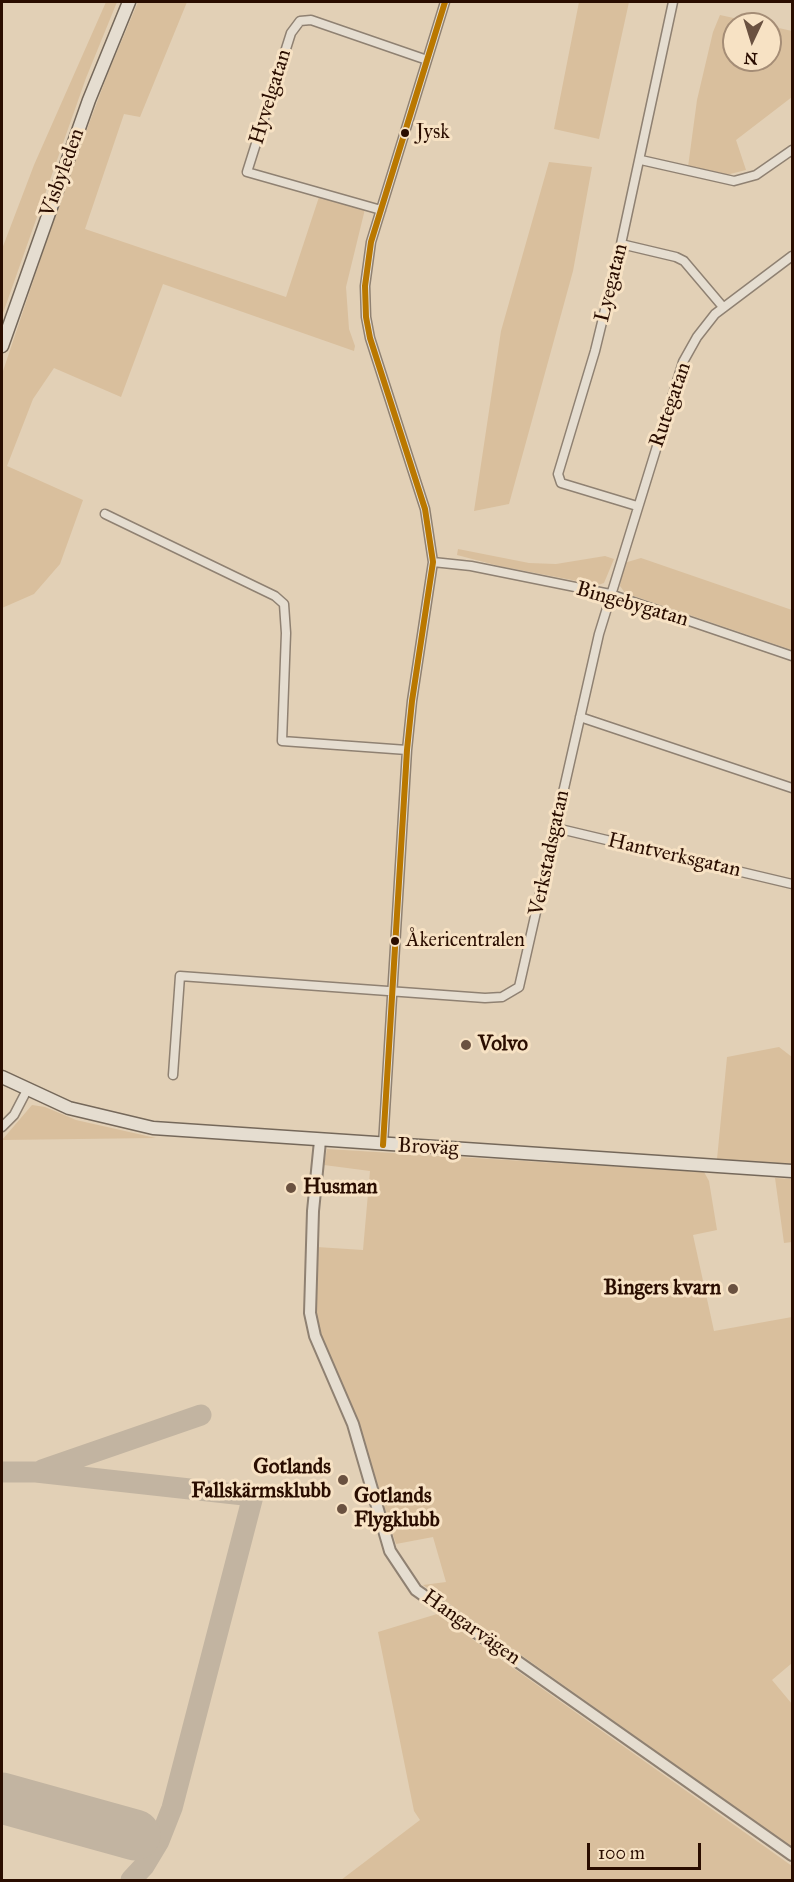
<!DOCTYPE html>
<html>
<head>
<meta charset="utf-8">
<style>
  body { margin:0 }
  #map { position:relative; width:794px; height:1882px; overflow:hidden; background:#e2d0b6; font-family:"IM FELL Great Primer",serif }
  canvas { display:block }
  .frame { position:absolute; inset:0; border:3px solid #2a0d00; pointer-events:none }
  .north { position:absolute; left:722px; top:12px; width:60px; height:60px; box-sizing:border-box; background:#f7e2c4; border:2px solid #a58d76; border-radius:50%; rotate:184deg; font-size:16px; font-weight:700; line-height:24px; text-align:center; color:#2a0d00 }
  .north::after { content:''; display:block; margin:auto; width:21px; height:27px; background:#6a5140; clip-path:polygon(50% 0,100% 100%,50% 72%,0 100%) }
  .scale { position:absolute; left:587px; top:1843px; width:114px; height:27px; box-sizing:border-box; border:3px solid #2a0d00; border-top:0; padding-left:8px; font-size:18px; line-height:21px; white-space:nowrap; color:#2a0d00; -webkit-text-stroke:4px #f7e2c4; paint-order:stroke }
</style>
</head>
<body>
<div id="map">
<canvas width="794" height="1882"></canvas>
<div class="frame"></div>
<div class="north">N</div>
<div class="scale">100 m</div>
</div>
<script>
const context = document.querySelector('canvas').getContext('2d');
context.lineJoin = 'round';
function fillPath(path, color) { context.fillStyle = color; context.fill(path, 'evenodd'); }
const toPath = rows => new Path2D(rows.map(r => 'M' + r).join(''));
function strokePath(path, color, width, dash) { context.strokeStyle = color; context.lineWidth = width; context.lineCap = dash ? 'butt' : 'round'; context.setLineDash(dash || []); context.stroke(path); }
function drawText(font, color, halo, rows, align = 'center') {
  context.font = font + ' "IM FELL Great Primer",serif'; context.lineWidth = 6; context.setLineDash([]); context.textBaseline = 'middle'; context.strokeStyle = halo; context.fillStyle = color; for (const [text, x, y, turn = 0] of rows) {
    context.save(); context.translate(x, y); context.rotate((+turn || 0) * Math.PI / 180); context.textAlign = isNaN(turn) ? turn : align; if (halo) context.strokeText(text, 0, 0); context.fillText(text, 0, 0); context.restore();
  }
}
const green = toPath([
  [106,2,117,2,86,78,2,316,2,249,34,165],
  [138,2,187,2,140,117,124,114,85,229,286,297,319,197,365,209,346,287,349,329,355,346,354,351,163,284,121,397,54,368,33,399,7,466,83,500,60,564,34,594,2,608,2,374,59,204,108,73],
  [579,2,629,2,599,139,554,129],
  [720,15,761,24,734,24,734,60,770,60,770,26,792,31,792,97,736,140,746,170,726,175,688,167,697,100,713,32],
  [549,162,592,167,573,271,509,504,474,511,501,331],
  [458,549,529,563,556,564,605,556,614,559,604,583,598,585,499,566,457,555],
  [641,558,792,610,792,650,625,593,620,586,624,563],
  [779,1047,792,1057,792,1165,717,1159,727,1057],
  [32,1105,45,1107,76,1120,156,1138,2,1140],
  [327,1149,704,1172,709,1181,717,1230,693,1235,714,1331,792,1317,792,1663,772,1680,792,1704,792,1848,423,1585,446,1582,433,1537,396,1544,355,1416,320,1334,313,1297,317,1247,363,1250,370,1171,324,1165],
  [775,1178,792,1179,792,1242,784,1243],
  [437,1614,792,1866,792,1880,341,1880,420,1820,414,1811,378,1632]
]);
const taxiway = toPath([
  [42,1470,201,1415],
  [2,1472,36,1472,253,1496,172,1808,159,1841,144,1866,131,1880],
  [135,1835,159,1841]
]);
const runway = toPath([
  [2,1798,135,1835]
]);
const minor = toPath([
  [641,160,734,181,756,175,792,150],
  [381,210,247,172,291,33,300,21,311,20,427,60],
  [621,244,676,257,684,261,723,307],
  [637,506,561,483,558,474,595,351,621,244,673,2],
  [105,514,275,596,284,604,286,633,282,741,407,750],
  [433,562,471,566,610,594,792,656],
  [580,717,792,788],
  [556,828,792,884],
  [173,1075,180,976,485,998,502,997,519,987,599,634,683,362,697,337,715,314,792,256],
  [2,1127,14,1115,27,1090],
  [383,1145,407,750,412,701,433,562,425,509,370,338,366,317,365,286,371,242,445,2]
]);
const tertiary = toPath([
  [320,1141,313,1211,310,1313,315,1336,353,1424,390,1551,416,1590,792,1855]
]);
const secondary = toPath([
  [2,346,89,100,129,2],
  [2,1077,69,1108,153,1128,792,1171]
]);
const bus1 = toPath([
  [383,1145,407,750,412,701,433,562,425,509,370,338,366,317,365,286,371,242,445,2]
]);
const markers = [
  [405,133,5,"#2a0d00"],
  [395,941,5,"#2a0d00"],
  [466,1045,6,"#6a5140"],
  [291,1188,6,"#6a5140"],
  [733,1289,6,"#6a5140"],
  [343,1480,6,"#6a5140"],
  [342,1509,6,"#6a5140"]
];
const busNames = [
  ["Jysk",416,133],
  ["Åkericentralen",406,941]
];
const streetNames = [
  ["Hyvelgatan",271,97,-73],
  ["Visbyleden",63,173,-70],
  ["Lyegatan",612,283,-76],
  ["Rutegatan",671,405,-71],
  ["Bingebygatan",632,605,16],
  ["Verkstadsgatan",550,853,-78],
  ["Hantverksgatan",674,856,13],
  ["Broväg",428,1148,3],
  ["Hangarvägen",471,1628,35]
];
const poiNames = [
  ["Volvo",478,1045],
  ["Husman",303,1188],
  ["Bingers kvarn",721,1289,"right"],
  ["Gotlands",331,1468,"right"],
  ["Fallskärmsklubb",331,1492,"right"],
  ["Gotlands",354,1497],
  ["Flygklubb",354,1521]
];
fillPath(green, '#d9bf9d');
strokePath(taxiway, '#c2b4a1', 21);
strokePath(runway, '#c2b4a1', 51);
strokePath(minor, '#8f8172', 11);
strokePath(tertiary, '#8f8172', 14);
strokePath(secondary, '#75685a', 15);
strokePath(minor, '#e5ddd0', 8);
strokePath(tertiary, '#e5ddd0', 10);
strokePath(secondary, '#e5ddd0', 12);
strokePath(bus1, '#ba7800', 6);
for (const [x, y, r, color] of markers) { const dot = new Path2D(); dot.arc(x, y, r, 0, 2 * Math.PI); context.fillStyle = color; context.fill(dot); strokePath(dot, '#f7e2c4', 2); }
drawText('20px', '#2a0d00', '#f7e2c4', busNames, 'left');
drawText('21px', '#2a0d00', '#f7e2c4', streetNames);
drawText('bold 21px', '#2a0d00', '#f7e2c4', poiNames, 'left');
</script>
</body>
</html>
